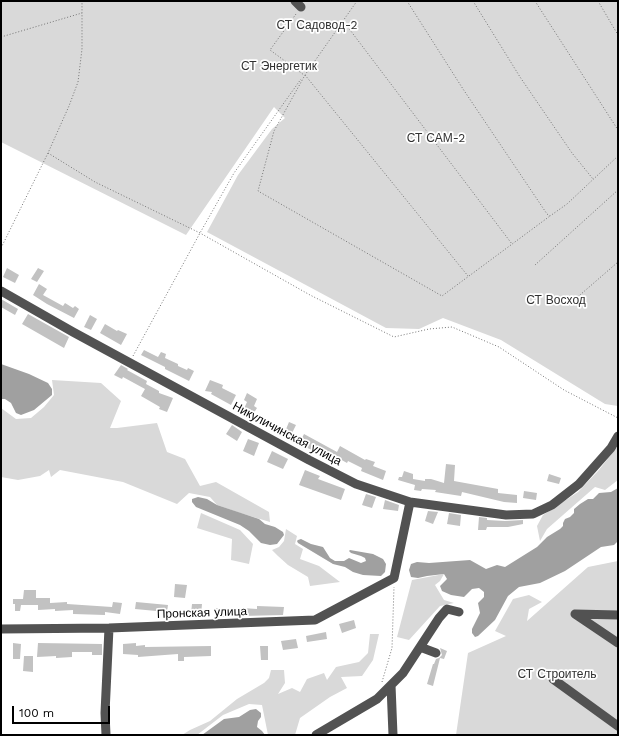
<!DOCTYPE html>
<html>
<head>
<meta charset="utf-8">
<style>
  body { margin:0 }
  #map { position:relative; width:619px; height:736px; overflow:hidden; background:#fff; font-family:"Work Sans",sans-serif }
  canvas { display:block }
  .frame { position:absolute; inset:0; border:2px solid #000; pointer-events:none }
  .scale { position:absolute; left:12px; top:706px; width:98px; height:18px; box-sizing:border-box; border:2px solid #000; border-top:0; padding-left:5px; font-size:12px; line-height:14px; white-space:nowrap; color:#000; -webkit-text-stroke:3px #fff; paint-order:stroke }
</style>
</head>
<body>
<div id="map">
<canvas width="619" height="736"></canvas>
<div class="frame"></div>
<div class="scale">100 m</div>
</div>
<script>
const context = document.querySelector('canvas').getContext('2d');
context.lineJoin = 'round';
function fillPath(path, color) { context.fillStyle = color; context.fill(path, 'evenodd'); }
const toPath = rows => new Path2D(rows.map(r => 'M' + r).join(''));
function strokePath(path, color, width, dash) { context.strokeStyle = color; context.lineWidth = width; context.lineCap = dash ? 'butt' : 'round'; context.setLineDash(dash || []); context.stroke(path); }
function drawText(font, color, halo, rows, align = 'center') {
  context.font = font + ' "Work Sans",sans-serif'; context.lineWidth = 3.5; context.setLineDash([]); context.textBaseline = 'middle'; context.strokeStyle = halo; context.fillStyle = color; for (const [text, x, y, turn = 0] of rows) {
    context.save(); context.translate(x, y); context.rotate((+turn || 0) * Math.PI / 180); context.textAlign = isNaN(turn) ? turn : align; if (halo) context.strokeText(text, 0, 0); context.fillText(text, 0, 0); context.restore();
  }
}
const green = toPath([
  [1,1,618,1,618,406,605,404,501,340,443,318,419,329,386,328,207,232,238,175,272,129,285,118,274,107,186,235,1,142],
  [52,380,101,383,121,401,110,428,117,428,157,423,167,452,185,459,200,486,216,482,269,512,270,522,240,513,217,505,210,497,189,493,177,504,123,482,60,470,51,477,49,470,40,476,18,480,1,477,1,408,16,419,31,418,44,407,54,395],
  [618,446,618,480,605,490,595,487,547,529,540,541,537,526,543,515,578,492,598,471],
  [201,513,240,530,253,544,249,564,231,560,232,539,197,528],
  [286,529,297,536,295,544,303,549,300,559,319,566,340,582,310,586,308,577,288,565,278,556,272,550,279,547,284,541],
  [618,561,618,735,456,735,468,653,506,636,495,631,513,599,529,595,542,602,529,609,527,621,588,567],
  [444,574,440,581,435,585,444,600,454,603,440,606,409,640,397,637,412,580],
  [370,634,379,634,373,660,362,676,341,677,347,688,330,697,300,718,295,735,268,735,262,705,249,704,223,715,197,735,182,735,190,730,210,721,237,699,264,683,269,678,271,670,284,670,285,683,278,694,292,688,300,692,307,679,324,673,327,680,336,667,359,662,368,653]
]);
const water = toPath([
  [1,364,29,374,48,383,52,389,52,395,34,410,21,415,16,413,11,403,5,399,1,399],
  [618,488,618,541,614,545,601,547,565,571,540,583,519,587,508,596,495,620,478,636,475,637,472,633,472,629,480,613,478,603,484,597,484,592,479,588,472,589,464,597,451,595,442,591,440,586,447,579,444,574,427,576,418,578,411,577,409,570,411,564,417,562,429,563,470,560,486,569,497,565,505,567,537,547,547,537,560,529,563,526,563,523,565,519,570,517,574,513,574,509,580,504,588,499,593,499,599,493,611,492],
  [198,497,207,499,217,505,259,519,265,524,275,527,283,532,284,535,277,544,270,545,261,543,249,531,240,525,196,507,192,502,192,499],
  [301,539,311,544,323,547,330,558,335,561,344,561,349,558,361,563,366,561,365,558,361,556,351,553,349,551,350,550,373,554,383,559,386,564,385,572,381,576,363,575,353,572,345,567,333,564,298,543,297,541,298,540],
  [256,709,261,713,261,717,258,721,257,727,262,731,265,735,202,735,224,719,239,717,250,710]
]);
const building = toPath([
  [7,268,19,275,15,283,3,277],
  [38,268,44,271,37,282,31,279],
  [39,284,47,289,43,295,63,306,65,303,73,308,75,306,79,309,74,318,47,304,33,295],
  [1,299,18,309,15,315,1,307],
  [28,314,69,337,64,348,22,324],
  [90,315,97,319,91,330,84,327],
  [105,324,117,331,118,330,127,334,121,345,100,333],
  [144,350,158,357,161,352,166,354,165,358,178,364,178,366,187,370,188,368,194,371,189,381,165,369,165,367,141,355],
  [121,365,128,369,127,370,147,381,146,384,159,391,159,393,173,398,167,412,159,409,160,407,141,396,145,389,123,377,122,379,114,375],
  [210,380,223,385,222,388,236,395,231,405,211,394,212,392,205,391],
  [247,393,257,399,254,406,257,408,250,419,242,413,247,402,244,400],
  [289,422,296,425,290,437,284,434],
  [232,425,242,432,237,441,226,434],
  [304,434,337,452,340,446,365,460,366,459,375,462,373,466,386,471,383,480,361,471,362,468,348,461,347,463,331,454,329,458,299,444],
  [248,439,259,443,254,456,243,451],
  [272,451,288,459,283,469,267,462],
  [446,464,455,465,454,481,498,489,498,493,517,495,517,503,504,502,462,492,461,496,435,492,436,490,422,489,421,491,414,490,415,485,398,480,399,477,402,477,404,471,413,474,413,479,425,481,425,479,431,479,444,483],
  [305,470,320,476,318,479,345,489,341,500,299,485],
  [549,474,561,478,559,484,547,481],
  [524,491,537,493,536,500,523,498],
  [366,494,376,497,372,508,362,505],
  [385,500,399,505,398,511,383,509],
  [428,511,438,512,433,524,425,521],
  [449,513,461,515,460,526,447,524],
  [479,517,487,518,487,520,505,521,523,520,523,524,508,527,487,527,486,530,478,530],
  [175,584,187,585,185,598,174,597],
  [24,590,36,590,36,598,50,598,50,603,67,602,67,604,112,607,113,602,122,603,120,614,105,612,105,615,73,614,73,610,55,611,55,609,38,610,38,605,21,605,20,611,15,611,15,604,13,604,13,599,23,599],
  [136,602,168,605,167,612,135,609],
  [192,604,202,604,201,615,191,614],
  [257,606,284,607,283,615,242,616,242,608,257,609],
  [216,608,225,608,226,617,216,617],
  [354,620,356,628,342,633,339,624],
  [326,632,327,639,307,642,306,636],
  [296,639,298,648,283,650,281,641],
  [13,643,21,644,20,659,13,659],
  [38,643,102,644,102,655,92,655,92,652,72,652,72,657,56,658,56,656,37,657],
  [136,643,136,646,145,645,145,647,211,646,211,656,184,657,184,661,178,661,178,654,138,657,138,655,123,654,123,644],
  [260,646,268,646,268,660,261,660],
  [440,648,447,651,444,659,440,658,433,686,427,684,433,664,434,664,436,659,439,658,442,655],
  [24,656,33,656,33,672,23,671]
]);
const path = toPath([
  [357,1,305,75,274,131,258,191,442,296,550,216],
  [407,1,463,89,547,214,550,216,567,204,618,156],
  [473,1,520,77,572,153,593,179],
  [535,1,618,130],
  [598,1,618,35],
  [296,14,270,50,304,75],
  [344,22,512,244],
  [1,37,82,13],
  [305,75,468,276],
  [48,153,95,182,200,233,310,295,394,337,429,329,452,327,499,347,564,390,618,418],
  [1,248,48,153,69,106,78,82,82,49,82,1],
  [535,265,618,190],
  [573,301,618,262],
  [133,356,200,233,234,173,301,79],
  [382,682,392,648,394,587]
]);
const minor = toPath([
  [295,1,301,7],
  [1,291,73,332,309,460,356,484,410,502,506,515,533,514,552,505,579,484,611,448,618,436],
  [575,614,618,643],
  [575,614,618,615],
  [1,629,109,628,315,620,394,578,410,502],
  [420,647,436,653],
  [553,679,618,726],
  [391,685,393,735],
  [106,735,105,713,109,628],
  [316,735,377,699,403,673,439,618,447,609,459,612]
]);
const parkNames = [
  ["СТ Садовод-2",317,25],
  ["СТ Энергетик",279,66],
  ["СТ САМ-2",436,138],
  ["СТ Восход",556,300],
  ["СТ Строитель",557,674]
];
const streetNames = [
  ["Никуличинская улица",287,434,28],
  ["Пронская улица",202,613,-2]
];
fillPath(green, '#d9d9d9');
fillPath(water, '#a0a0a0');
fillPath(building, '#c2c2c2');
strokePath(path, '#747474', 1, [1, 2]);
strokePath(minor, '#525252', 9);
drawText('12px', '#303030', '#fff', parkNames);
drawText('12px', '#000', '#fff', streetNames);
</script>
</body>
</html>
